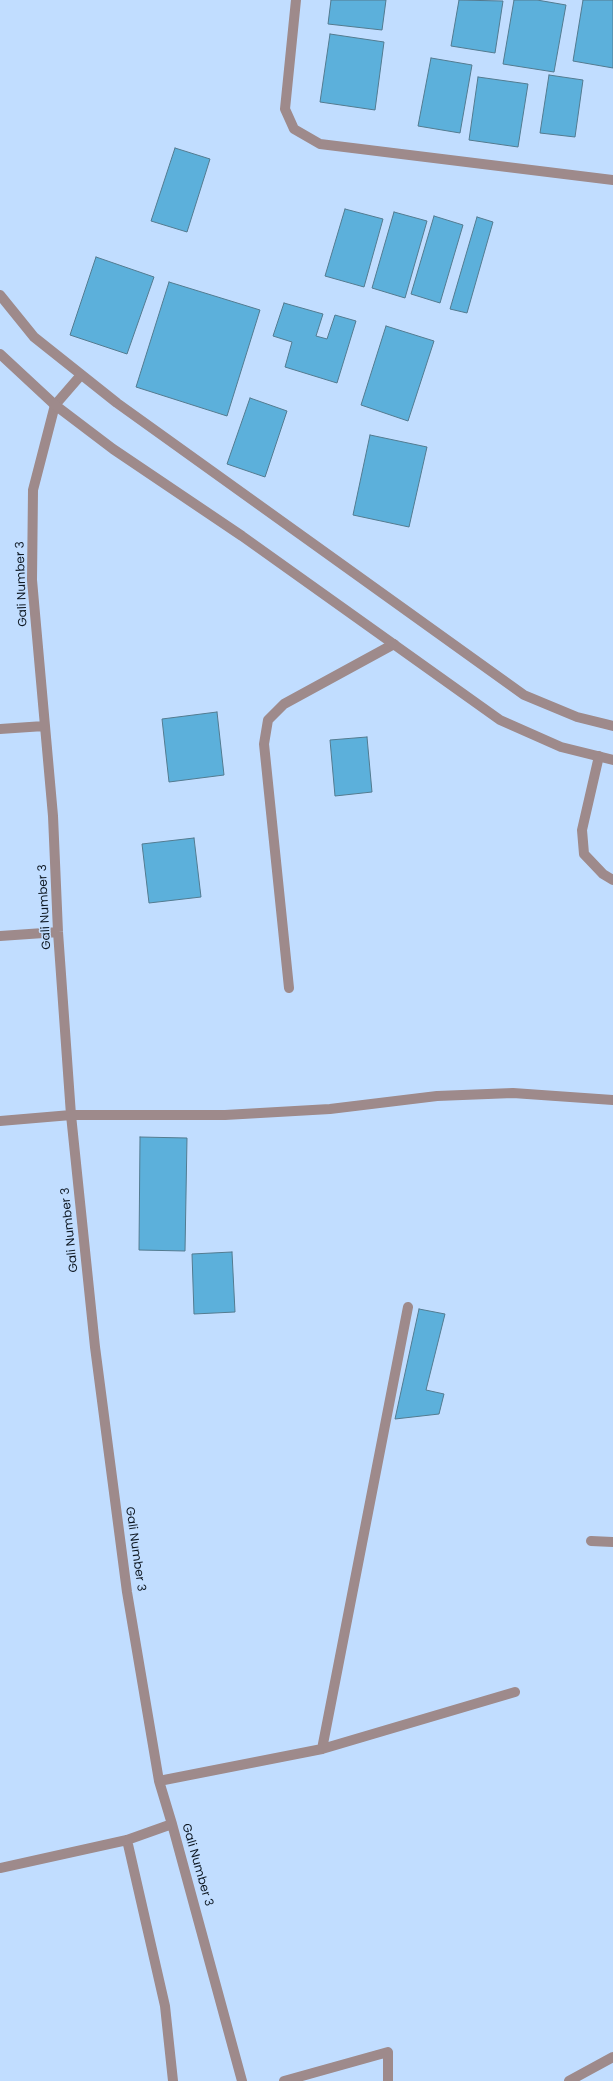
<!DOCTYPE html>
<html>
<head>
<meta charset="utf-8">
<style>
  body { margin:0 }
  canvas { display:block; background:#c1ddff }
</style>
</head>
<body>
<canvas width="613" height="2081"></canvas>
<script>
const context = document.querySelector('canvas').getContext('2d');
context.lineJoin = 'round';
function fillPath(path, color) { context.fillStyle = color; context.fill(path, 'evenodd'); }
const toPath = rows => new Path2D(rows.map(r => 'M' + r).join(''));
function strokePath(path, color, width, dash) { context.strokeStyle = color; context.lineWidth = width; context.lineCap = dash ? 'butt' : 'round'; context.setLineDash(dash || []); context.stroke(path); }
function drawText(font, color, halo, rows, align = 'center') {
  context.font = font + ' Poppins,sans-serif'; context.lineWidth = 3; context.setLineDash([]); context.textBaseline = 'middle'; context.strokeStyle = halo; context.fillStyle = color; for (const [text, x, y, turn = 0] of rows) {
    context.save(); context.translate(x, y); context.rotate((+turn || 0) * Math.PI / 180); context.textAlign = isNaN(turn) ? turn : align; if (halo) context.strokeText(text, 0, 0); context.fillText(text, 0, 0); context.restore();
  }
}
const building = toPath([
  [331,0,386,0,382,30,328,24,331,0],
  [459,0,503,1,495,53,451,46,459,0],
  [514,0,537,0,566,5,554,72,503,64,514,0],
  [583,0,613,0,613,68,573,61,583,0],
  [330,34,384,42,375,110,320,102,330,34],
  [431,58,472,65,460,133,418,126,431,58],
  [549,75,583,80,575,137,540,133,549,75],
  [478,77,528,84,518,147,469,140,478,77],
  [175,148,210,159,187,232,151,221,175,148],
  [345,209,383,219,364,287,325,276,345,209],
  [394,212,427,221,405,298,372,288,394,212],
  [434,216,463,225,440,303,411,294,434,216],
  [477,217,493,222,467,313,450,309,477,217],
  [96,257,154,277,127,354,70,335,96,257],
  [169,282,260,310,227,416,136,387,169,282],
  [284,303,323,314,316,336,327,339,335,315,356,321,337,383,285,367,292,342,273,336,284,303],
  [386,326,434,341,408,421,361,405,386,326],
  [250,398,287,411,265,477,227,464,250,398],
  [370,435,427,447,409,527,353,515,370,435],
  [217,712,224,775,169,782,162,719,217,712],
  [367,737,372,792,335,796,330,740,367,737],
  [194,838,201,897,149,903,142,844,194,838],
  [140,1137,187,1138,185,1251,139,1250,140,1137],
  [232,1252,235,1312,194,1314,192,1254,232,1252],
  [419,1309,445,1314,426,1390,444,1394,439,1414,395,1419,419,1309]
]);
const minor = toPath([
  [296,0,285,109,294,129,320,144,613,180],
  [81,375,55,405,33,490,32,580,53,816,58,932,71,1115,95,1347,127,1592,159,1781,172,1824,242,2081],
  [0,729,44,726],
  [599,756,582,830,584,854,603,874,613,880],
  [0,936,58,932],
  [289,988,264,744,268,720,284,704,394,644],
  [0,1121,71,1115,225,1115,330,1109,437,1096,513,1093,613,1100],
  [591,1541,613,1542],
  [322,1749,408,1307],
  [159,1781,322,1749,515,1692],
  [127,1840,165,2006,173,2081],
  [0,1868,127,1840,172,1824],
  [284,2081,388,2052,388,2081],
  [569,2081,613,2057]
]);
const tertiary = toPath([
  [0,295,34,337,117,403,524,695,577,717,613,726],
  [0,354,55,405,113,449,242,536,500,720,561,747,613,760]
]);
const streetNames = [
  ["Gali Number 3",22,584,-92],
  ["Gali Number 3",45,907,-93],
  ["Gali Number 3",70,1230,-96],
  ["Gali Number 3",135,1549,82],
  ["Gali Number 3",197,1865,74]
];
fillPath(building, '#5cb0db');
strokePath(building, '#537b90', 1);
strokePath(minor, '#9e8a8b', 10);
strokePath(tertiary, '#9e8a8b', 10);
drawText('12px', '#0e1823', '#c1ddff', streetNames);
</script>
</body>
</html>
